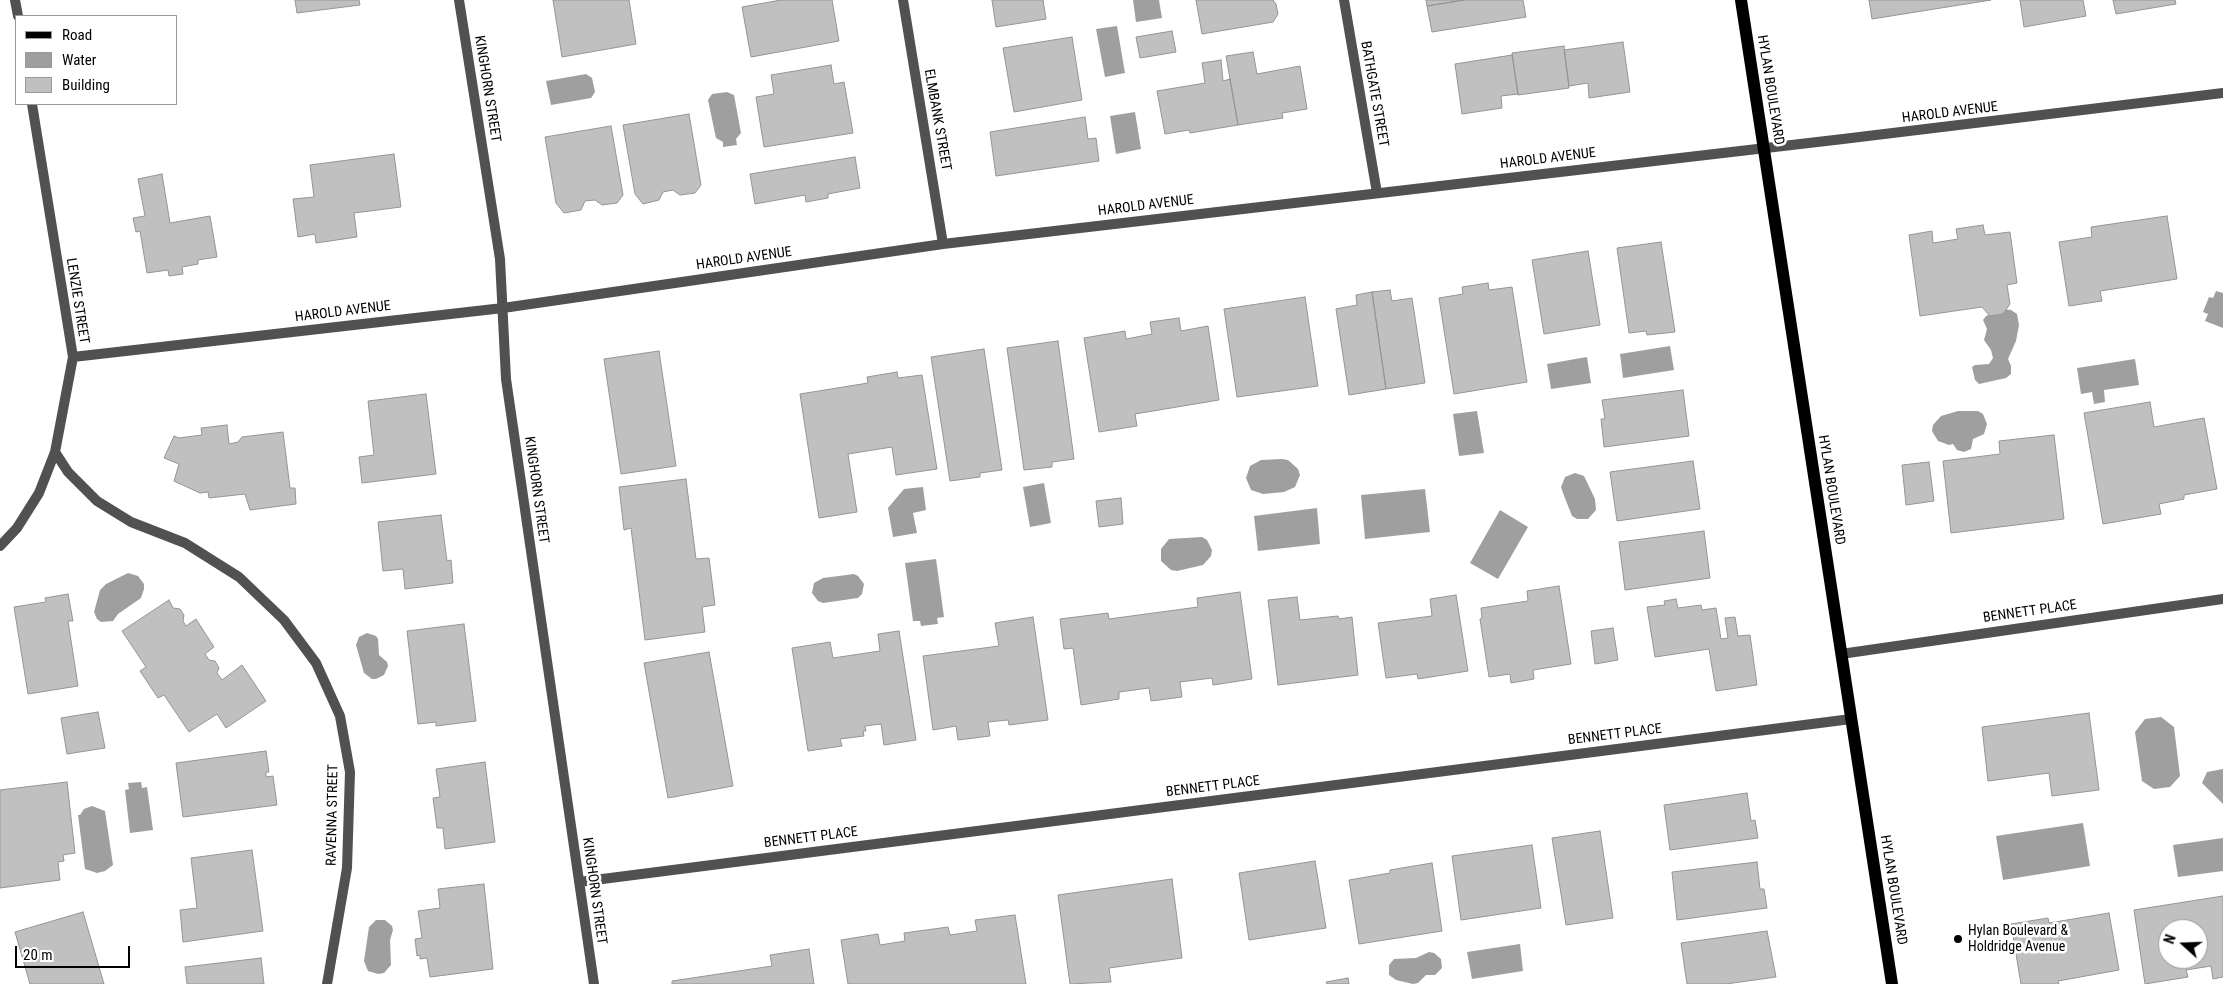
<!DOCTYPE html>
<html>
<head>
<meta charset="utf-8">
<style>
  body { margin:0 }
  #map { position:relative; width:2223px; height:984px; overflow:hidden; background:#fff; font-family:"Roboto Condensed",sans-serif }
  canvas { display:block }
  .legend { position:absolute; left:15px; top:15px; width:162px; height:90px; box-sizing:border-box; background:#fff; border:1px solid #999; margin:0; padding:6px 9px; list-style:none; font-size:15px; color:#000 }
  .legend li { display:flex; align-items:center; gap:10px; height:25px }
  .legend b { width:25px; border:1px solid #999 }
  .north { position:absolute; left:2158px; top:919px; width:50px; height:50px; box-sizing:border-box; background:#fff; border:1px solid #999; border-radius:50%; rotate:290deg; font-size:14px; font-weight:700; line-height:20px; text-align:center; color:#000 }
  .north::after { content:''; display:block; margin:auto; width:18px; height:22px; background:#000; clip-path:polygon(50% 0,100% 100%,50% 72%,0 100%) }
  .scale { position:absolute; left:15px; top:946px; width:115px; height:22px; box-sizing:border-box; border:2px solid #000; border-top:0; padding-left:6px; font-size:15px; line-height:18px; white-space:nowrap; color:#000; -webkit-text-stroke:4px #fff; paint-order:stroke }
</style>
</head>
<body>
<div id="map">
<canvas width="2223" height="984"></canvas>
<ul class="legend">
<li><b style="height:6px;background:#000"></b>Road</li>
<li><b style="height:14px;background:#9f9f9f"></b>Water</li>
<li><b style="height:14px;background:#c0c0c0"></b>Building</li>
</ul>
<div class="north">N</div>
<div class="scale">20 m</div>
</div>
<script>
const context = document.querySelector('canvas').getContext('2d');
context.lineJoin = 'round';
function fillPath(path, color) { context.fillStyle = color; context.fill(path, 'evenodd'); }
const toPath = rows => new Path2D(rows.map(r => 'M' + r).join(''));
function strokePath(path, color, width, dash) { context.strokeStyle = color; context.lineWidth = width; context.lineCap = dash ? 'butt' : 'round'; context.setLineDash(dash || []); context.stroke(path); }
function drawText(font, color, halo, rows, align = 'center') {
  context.font = font + ' "Roboto Condensed",sans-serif'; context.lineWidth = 5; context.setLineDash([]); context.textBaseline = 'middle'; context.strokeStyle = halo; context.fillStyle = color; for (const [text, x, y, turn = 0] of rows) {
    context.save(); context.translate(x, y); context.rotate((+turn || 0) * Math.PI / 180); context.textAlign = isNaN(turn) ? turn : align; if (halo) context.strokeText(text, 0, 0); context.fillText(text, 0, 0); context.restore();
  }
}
const water = toPath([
  [1133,0,1159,0,1162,18,1136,22],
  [1117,26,1125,73,1105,77,1096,29],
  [586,74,592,78,595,92,591,98,551,105,546,81],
  [727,92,734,95,741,133,736,139,737,145,723,147,723,142,716,138,708,100,712,94],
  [1135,112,1141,149,1116,154,1110,116],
  [2216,291,2223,293,2223,328,2205,321,2208,314,2203,312,2209,297,2213,298],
  [2002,309,2011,310,2017,314,2019,325,2016,341,2008,359,2011,366,2011,374,2006,378,1979,384,1975,380,1972,367,1975,365,1989,364,1993,358,1991,350,1984,340,1987,329,1983,320,1986,316],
  [1670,346,1674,370,1623,378,1620,354],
  [1587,357,1591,383,1551,389,1547,364],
  [2135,359,2139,385,2104,390,2105,402,2094,404,2092,392,2081,394,2077,368],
  [1477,411,1484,453,1459,456,1453,414],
  [1958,411,1978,411,1983,414,1987,424,1984,434,1973,439,1971,449,1964,452,1957,450,1953,444,1949,445,1938,441,1932,431,1933,425,1941,416],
  [1282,459,1288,460,1298,469,1300,475,1295,487,1284,492,1263,494,1251,490,1246,478,1250,466,1261,460],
  [1575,473,1584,476,1595,499,1596,510,1588,519,1577,519,1572,516,1563,493,1561,487,1565,477],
  [1044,483,1051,523,1030,527,1023,487],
  [923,487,926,510,913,513,917,533,893,537,888,508,904,489],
  [1425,489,1430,532,1365,539,1361,495],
  [1317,508,1320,544,1258,551,1254,516],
  [1500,510,1528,527,1498,579,1470,563],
  [1202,537,1207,540,1212,550,1211,556,1203,565,1177,571,1171,570,1161,561,1161,549,1169,539],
  [936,559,944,617,937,618,938,624,921,626,920,621,913,621,905,563],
  [128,573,138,576,144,584,144,589,141,598,118,614,113,621,101,622,97,619,94,612,100,590,106,584],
  [854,574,858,576,864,584,862,594,858,598,823,603,818,601,812,593,814,583,823,578],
  [367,633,376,636,378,639,379,655,387,662,388,666,384,675,376,679,372,679,364,673,356,645,359,637],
  [2161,717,2174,727,2180,776,2170,787,2154,789,2142,781,2135,732,2145,719],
  [2223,769,2223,804,2202,783,2207,772],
  [141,782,142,788,147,787,153,830,130,833,125,790,129,789,128,783],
  [92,806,105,811,113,865,105,871,97,873,85,869,78,815,80,815,84,809],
  [2083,823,2090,866,2003,880,1996,836],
  [2223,838,2223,871,2178,877,2173,845],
  [376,920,385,920,392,926,393,930,390,940,391,965,384,973,378,974,368,971,364,961,369,927],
  [1520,944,1523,971,1472,979,1467,952],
  [1429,952,1434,953,1441,959,1442,968,1435,975,1426,975,1418,983,1413,984,1396,980,1389,975,1389,965,1394,959,1416,958]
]);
const building = toPath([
  [295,0,359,0,360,5,297,13,295,0],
  [553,0,629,0,636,44,562,57,553,0],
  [781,0,832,0,839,41,751,57,742,7,781,0],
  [992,0,1043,0,1046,19,996,27,992,0],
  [1196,0,1273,0,1276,4,1278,14,1273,22,1202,34,1196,0],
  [1426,0,1464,0,1427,6,1426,0],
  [1464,0,1523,0,1526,17,1432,32,1427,6,1464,0],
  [1869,0,1991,0,1872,19,1869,0],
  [2020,0,2083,0,2086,16,2024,27,2020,0],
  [2113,0,2175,0,2176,4,2116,14,2113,0],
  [1172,31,1176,52,1140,58,1136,37,1172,31],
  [1072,37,1082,100,1014,112,1003,48,1072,37],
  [1623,42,1630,92,1589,98,1588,83,1569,86,1564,50,1623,42],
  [1564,46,1569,88,1518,95,1512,53,1564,46],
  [1253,52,1257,74,1300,66,1307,109,1282,113,1283,118,1238,125,1226,56,1253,52],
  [1512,55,1518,94,1501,96,1502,108,1462,114,1455,64,1512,55],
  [1221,60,1223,81,1230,79,1238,125,1190,133,1189,130,1165,134,1157,91,1205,83,1202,63,1221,60],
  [831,65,834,84,844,82,853,133,764,147,756,97,774,94,771,75,831,65],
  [689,114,701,185,695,193,680,195,673,190,663,192,659,200,643,204,635,194,623,125,689,114],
  [1085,117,1088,139,1096,138,1099,161,996,176,990,132,1085,117],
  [611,126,623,195,617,203,602,205,595,200,585,201,581,210,564,213,556,203,545,137,611,126],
  [394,154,401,207,354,213,357,237,316,243,315,234,298,237,293,199,314,197,310,165,394,154],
  [855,157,860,188,828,194,828,198,806,202,805,195,755,204,750,174,855,157],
  [162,174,170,223,210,216,217,257,198,260,198,264,182,267,183,274,169,276,168,270,147,273,140,231,136,232,133,218,145,216,138,179,162,174],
  [2167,216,2177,279,2100,291,2102,301,2069,306,2059,242,2092,237,2091,227,2167,216],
  [1983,225,1985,235,2010,232,2017,283,2007,285,2010,304,2003,314,1990,316,1982,307,1920,316,1909,235,1932,231,1933,243,1958,239,1956,229,1983,225],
  [1661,242,1675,332,1647,335,1646,331,1629,333,1617,248,1661,242],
  [1588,251,1600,325,1544,334,1532,260,1588,251],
  [1488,283,1489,290,1512,287,1527,382,1454,394,1439,298,1463,294,1462,287,1488,283],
  [1390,290,1392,301,1412,298,1425,383,1386,389,1372,292,1390,290],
  [1372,292,1386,389,1349,395,1336,309,1357,305,1356,295,1372,292],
  [1305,297,1318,386,1237,397,1224,309,1305,297],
  [1179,318,1181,331,1208,326,1219,400,1135,414,1137,426,1099,432,1084,338,1125,331,1126,339,1152,334,1150,322,1179,318],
  [1058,341,1074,459,1052,462,1052,467,1024,470,1007,348,1058,341],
  [984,349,1002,470,980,473,980,477,950,481,931,357,984,349],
  [659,351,676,466,621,474,604,359,659,351],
  [897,372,898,378,922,375,937,469,896,475,892,447,848,454,857,512,819,518,800,394,868,383,867,377,897,372],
  [1683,390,1689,436,1604,447,1601,419,1605,419,1602,400,1683,390],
  [426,394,436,474,362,483,359,457,374,455,368,401,426,394],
  [2150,402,2154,427,2204,418,2217,489,2184,495,2184,499,2159,504,2161,514,2103,524,2084,413,2150,402],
  [227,425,229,444,238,442,242,437,283,432,290,488,295,488,296,504,250,510,245,494,209,498,208,492,200,493,174,481,179,464,164,458,174,436,179,438,202,435,201,428,227,425],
  [2054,435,2064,519,1951,533,1943,461,2000,454,1999,441,2054,435],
  [1693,461,1700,509,1617,521,1610,472,1693,461],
  [1929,462,1934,501,1906,505,1902,465,1929,462],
  [686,479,696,559,709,558,715,605,702,607,705,632,645,640,631,528,624,530,619,487,686,479],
  [1121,498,1123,524,1099,527,1096,501,1121,498],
  [441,515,447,561,451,560,453,583,405,589,403,569,383,571,378,522,441,515],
  [1704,531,1710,578,1625,590,1619,542,1704,531],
  [1559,586,1571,664,1533,670,1534,679,1511,683,1510,674,1489,677,1480,619,1482,618,1481,608,1528,601,1527,591,1559,586],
  [1240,592,1252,679,1213,685,1212,678,1180,682,1182,697,1151,701,1149,688,1119,692,1119,699,1081,705,1073,648,1064,649,1060,619,1108,613,1109,619,1198,607,1197,598,1240,592],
  [68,594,73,621,68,621,78,686,28,694,14,607,46,602,45,598,68,594],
  [1456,595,1468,671,1418,679,1417,674,1386,678,1378,623,1432,616,1430,599,1456,595],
  [1297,597,1300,620,1338,616,1339,619,1352,617,1358,675,1278,685,1268,600,1297,597],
  [1676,599,1678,608,1701,605,1702,610,1716,608,1721,639,1728,638,1725,618,1735,617,1738,636,1750,635,1757,685,1716,691,1709,649,1655,657,1647,607,1665,605,1664,601,1676,599],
  [169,600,173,608,180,609,184,615,183,621,186,626,196,619,214,647,205,654,209,660,215,661,219,668,217,673,222,680,242,665,266,701,226,728,217,714,189,732,164,695,158,698,140,671,146,667,122,631,169,600],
  [1033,617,1048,720,1009,725,1008,720,988,722,990,736,958,740,956,726,933,730,923,656,999,646,995,623,1033,617],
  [464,624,476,721,436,726,436,722,418,724,407,631,464,624],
  [1613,628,1618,660,1595,664,1591,631,1613,628],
  [899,631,916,740,884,745,881,724,865,726,866,731,863,731,864,736,840,739,842,746,808,751,792,648,830,642,833,658,880,651,878,634,899,631],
  [709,652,733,786,668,798,644,663,709,652],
  [98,712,105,748,67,754,61,718,98,712],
  [2089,713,2099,790,2052,796,2049,773,1988,781,1982,727,2089,713],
  [266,751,269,772,266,772,266,777,273,776,277,805,183,817,176,763,266,751],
  [485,762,495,842,445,849,443,828,437,828,433,798,440,797,436,769,485,762],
  [67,782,75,853,63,855,64,861,58,862,60,880,0,888,0,790,67,782],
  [1747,793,1751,821,1755,820,1758,838,1670,850,1664,805,1747,793],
  [1600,831,1613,918,1566,925,1552,838,1600,831],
  [1532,845,1541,908,1461,920,1452,856,1532,845],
  [252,850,263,931,183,942,180,910,197,908,191,858,252,850],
  [1315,861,1326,928,1249,940,1239,873,1315,861],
  [1757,862,1760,889,1764,889,1767,908,1677,920,1672,872,1757,862],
  [1432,863,1442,931,1359,944,1349,880,1390,873,1390,870,1432,863],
  [1172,879,1182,958,1109,968,1111,982,1070,984,1058,895,1172,879],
  [484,884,493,969,430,977,427,958,420,959,420,955,417,956,415,939,422,938,418,911,440,908,438,889,484,884],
  [2223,896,2223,977,2213,979,2211,966,2186,970,2188,977,2145,984,2134,910,2223,896],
  [2168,929,2198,929,2198,959,2168,959,2168,929],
  [83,912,104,984,30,984,15,932,83,912],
  [2109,913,2119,970,2058,981,2059,984,2021,984,2011,924,2048,918,2049,923,2109,913],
  [1015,915,1026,984,848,984,841,940,878,934,880,945,905,941,904,933,948,927,950,935,977,931,975,920,1015,915],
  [1767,931,1776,977,1726,984,1687,984,1681,943,1767,931],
  [809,949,814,984,672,984,672,981,772,966,770,955,809,949],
  [261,958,264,984,187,984,185,967,261,958],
  [1348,978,1349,984,1327,984,1326,982,1348,978]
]);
const minor = toPath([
  [15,0,18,16],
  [459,0,500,259,506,379,594,984],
  [903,0,943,244],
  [1344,0,1377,193],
  [73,357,503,308,943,244,1843,139,2223,93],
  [55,452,68,472,97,501,131,522,185,543,239,577,284,620,316,663,340,716,350,772,347,868,327,984],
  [0,546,17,528,39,493,55,452,73,357,32,104],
  [1841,654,2223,599],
  [579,882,1851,719]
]);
const primary = toPath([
  [1741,0,1892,984]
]);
const markers = [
  [1958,939,5,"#000"]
];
const streetNames = [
  ["KINGHORN STREET",487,89,81],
  ["HYLAN BOULEVARD",1770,90,81],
  ["BATHGATE STREET",1374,94,80],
  ["HAROLD AVENUE",1950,113,-7],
  ["ELMBANK STREET",937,120,80],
  ["HAROLD AVENUE",1548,159,-7],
  ["HAROLD AVENUE",1146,206,-7],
  ["HAROLD AVENUE",744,259,-8],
  ["LENZIE STREET",77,301,81],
  ["HAROLD AVENUE",343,312,-7],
  ["KINGHORN STREET",536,490,82],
  ["HYLAN BOULEVARD",1831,490,81],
  ["BENNETT PLACE",2030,612,-8],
  ["BENNETT PLACE",1615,735,-7],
  ["BENNETT PLACE",1213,787,-7],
  ["RAVENNA STREET",333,815,-89],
  ["BENNETT PLACE",811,838,-7],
  ["HYLAN BOULEVARD",1893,890,81],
  ["KINGHORN STREET",594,891,82]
];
const poiNames = [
  ["Hylan Boulevard &",1968,931],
  ["Holdridge Avenue",1968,947]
];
fillPath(water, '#9f9f9f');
fillPath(building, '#c0c0c0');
strokePath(building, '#959595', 1);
strokePath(minor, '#515151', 10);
strokePath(primary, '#000', 12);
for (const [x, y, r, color] of markers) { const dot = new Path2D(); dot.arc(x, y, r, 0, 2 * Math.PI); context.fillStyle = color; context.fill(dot); strokePath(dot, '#fff', 2); }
drawText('14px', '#000', '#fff', streetNames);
drawText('14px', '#000', '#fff', poiNames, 'left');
</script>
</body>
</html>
